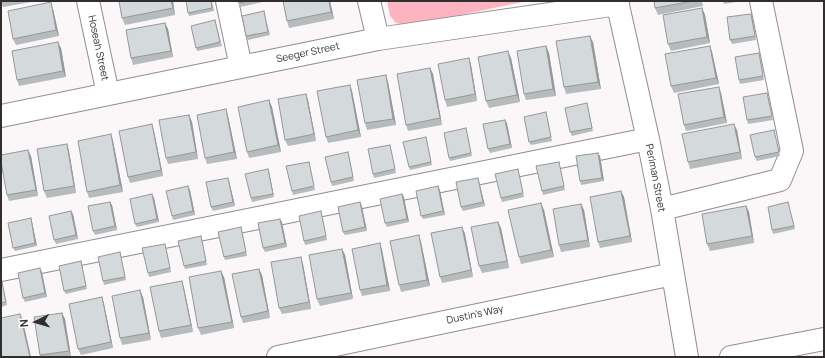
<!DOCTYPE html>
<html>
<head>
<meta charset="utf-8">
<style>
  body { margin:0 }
  #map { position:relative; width:825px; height:358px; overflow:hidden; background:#fbf6f7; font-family:Manrope,sans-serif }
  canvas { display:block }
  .frame { position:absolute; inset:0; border:2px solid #302e2e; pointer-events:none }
  .north { position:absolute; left:16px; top:302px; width:40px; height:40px; -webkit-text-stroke:3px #fff; paint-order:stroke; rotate:265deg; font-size:11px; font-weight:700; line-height:16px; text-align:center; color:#302e2e }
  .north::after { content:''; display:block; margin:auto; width:14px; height:18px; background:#302e2e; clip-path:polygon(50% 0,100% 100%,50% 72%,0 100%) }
</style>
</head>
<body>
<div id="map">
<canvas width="825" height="358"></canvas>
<div class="frame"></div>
<div class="north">N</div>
</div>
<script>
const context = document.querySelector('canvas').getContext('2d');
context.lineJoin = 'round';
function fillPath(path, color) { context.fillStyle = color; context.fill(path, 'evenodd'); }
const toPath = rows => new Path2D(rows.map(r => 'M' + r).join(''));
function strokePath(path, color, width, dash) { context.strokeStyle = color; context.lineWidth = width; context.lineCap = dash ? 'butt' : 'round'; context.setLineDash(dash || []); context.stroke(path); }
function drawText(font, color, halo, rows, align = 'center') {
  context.font = font + ' Manrope,sans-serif'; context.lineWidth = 4; context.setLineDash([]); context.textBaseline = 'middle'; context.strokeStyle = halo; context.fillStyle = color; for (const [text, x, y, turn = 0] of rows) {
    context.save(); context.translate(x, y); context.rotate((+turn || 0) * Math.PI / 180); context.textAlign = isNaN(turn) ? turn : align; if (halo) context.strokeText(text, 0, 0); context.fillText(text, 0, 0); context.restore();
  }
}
const green = toPath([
  [387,1,527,1,408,26,396,23,390,16]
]);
const minor = toPath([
  [88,1,108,94],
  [227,1,241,67],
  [369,1,378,39],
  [617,1,648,139,662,209,687,357],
  [1,116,378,39,618,4],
  [662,209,780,180,792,151,761,1],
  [1,270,648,139],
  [278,357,673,274],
  [731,357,824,339]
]);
const wall = toPath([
  [1,1,37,1,3,7],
  [173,1,175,15,125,25,122,18],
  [212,1,214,11,189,16,188,13],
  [238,1,263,1,263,2,240,7],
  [283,1,330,1,334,19,289,28,287,21],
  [654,1,702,1,703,6,658,15,655,8],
  [723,1,742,1,724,4],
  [702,8,705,15,710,43,671,51,668,44],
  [53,9,59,36,16,45,13,39],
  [264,11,270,35,248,40,246,36],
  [751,14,752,17,756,40,732,44,730,40],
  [215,20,222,46,197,51,196,48],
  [165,23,168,29,173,57,133,65,131,58],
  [593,42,601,89,566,94,564,87],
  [546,46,549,53,556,96,526,100,524,94],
  [710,46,712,52,719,84,674,93,671,86],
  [61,48,66,77,19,86,17,80],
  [759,53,760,57,764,80,740,84,739,80],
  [469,58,471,65,477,101,447,107,445,100],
  [511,58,520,102,489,108,486,101],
  [430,68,433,74,442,125,408,131,406,125],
  [388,82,396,125,367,130,365,123],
  [350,85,352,91,361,137,328,143,326,137],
  [721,93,727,123,686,131,684,125],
  [306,94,308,100,316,141,288,146,285,140],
  [768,97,773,120,748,124,747,120],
  [269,100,272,107,281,152,249,158,247,152],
  [588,107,593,131,572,136,570,132],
  [226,109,228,116,237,159,207,164,205,158],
  [189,115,192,122,198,159,168,164,166,158],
  [547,116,552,141,531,145,529,142],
  [505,120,512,148,490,153,488,149],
  [737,130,742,159,690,169,688,162],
  [774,130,780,156,757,161,755,157],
  [154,131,163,176,130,183,128,177],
  [467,132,472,156,450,161,449,158],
  [111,134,113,141,123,192,89,198,87,192],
  [427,141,432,165,410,170,409,167],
  [67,144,69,151,76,193,47,198,44,191],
  [390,145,396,173,374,178,373,174],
  [31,156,38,196,9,201,7,195],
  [349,156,354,181,332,186,331,182],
  [600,156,604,181,581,185,580,181],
  [309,162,315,190,293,195,292,191],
  [559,162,565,190,543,195,542,191],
  [518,169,524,197,502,202,501,198],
  [269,172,274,197,252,202,251,198],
  [478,178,485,206,463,211,461,207],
  [229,181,235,206,213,211,211,207],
  [438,186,445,215,423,219,421,216],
  [190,190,195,215,173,220,172,216],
  [621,191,624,197,632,242,600,248,598,242],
  [402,194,409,222,387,227,385,223],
  [154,198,159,222,137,227,135,224],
  [360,202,367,231,345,235,343,232],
  [788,202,795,229,773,234,772,230],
  [581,204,584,210,590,247,561,252,559,245],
  [112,205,117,230,95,235,93,231],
  [746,206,749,212,754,243,710,251,707,244],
  [544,210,554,257,521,264,519,257],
  [321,211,327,240,305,245,304,241],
  [73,214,78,239,56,244,54,240],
  [280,219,287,247,265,252,263,248],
  [32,222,37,246,15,251,13,248],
  [498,222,501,228,509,268,482,273,479,266],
  [462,227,465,234,473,277,442,283,440,277],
  [242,231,247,256,225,260,224,257],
  [419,235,421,242,430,286,401,292,399,285],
  [201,236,207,265,185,269,184,266],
  [380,243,382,250,390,291,362,296,360,290],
  [166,247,171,272,149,277,148,273],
  [342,249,345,255,353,299,320,306,317,299],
  [120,252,126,280,104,285,103,281],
  [81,261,87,289,66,294,64,291],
  [303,264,311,309,282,314,279,308],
  [40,268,47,297,25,302,23,298],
  [259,269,262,275,270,318,243,323,241,317],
  [1,277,7,305,1,307],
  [224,277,234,328,201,335,198,328],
  [182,281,184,288,193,332,161,338,159,331],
  [102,297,104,304,113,348,81,355,78,349],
  [143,297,151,340,122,345,120,338],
  [62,313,65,319,71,357,41,357,40,355]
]);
const shadedWall = toPath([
  [171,1,173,1,175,15],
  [329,1,330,1,334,19,331,12],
  [51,2,53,9,59,36,56,30],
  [702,8,705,15,710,43,707,37],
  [751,14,752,17,756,40,755,36],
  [165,23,168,29,173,57,171,51],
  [590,36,593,42,601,89,598,82],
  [58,42,61,48,66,77,63,71],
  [546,46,549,53,556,96,553,89],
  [710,46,712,52,719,84,716,78],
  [508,51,511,58,520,102,517,95],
  [469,58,471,65,477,101,475,94],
  [430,68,433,74,442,125,440,118],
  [386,75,388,82,396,125,393,119],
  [350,85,352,91,361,137,358,130],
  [719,87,721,93,727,123,724,117],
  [306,94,308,100,316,141,314,134],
  [269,100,272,107,281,152,278,145],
  [226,109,228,116,237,159,234,152],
  [189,115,192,122,198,159,196,152],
  [505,120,507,123,512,148,510,144],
  [152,124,154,131,163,176,161,170],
  [734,124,737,130,742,159,740,152],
  [111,134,113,141,123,192,120,185],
  [67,144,69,151,76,193,74,186],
  [28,150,31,156,38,196,36,190],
  [598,153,600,156,604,181,602,178],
  [268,169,269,172,274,197,273,194],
  [228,178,229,181,235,206,233,202],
  [478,178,479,181,485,206,483,202],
  [188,186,190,190,195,215,193,211],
  [438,186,440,190,445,215,443,211],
  [621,191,624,197,632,242,630,236],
  [152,194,154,198,159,222,157,219],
  [402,194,404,197,409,222,407,219],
  [110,202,112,205,117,230,115,226],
  [360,202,362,206,367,231,365,227],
  [541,203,544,210,554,257,551,250],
  [581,204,584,210,590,247,588,240],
  [746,206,749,212,754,243,752,236],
  [71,211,73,214,78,239,76,235],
  [31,218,32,222,37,246,35,243],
  [280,219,282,222,287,247,285,243],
  [498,222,501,228,509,268,507,261],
  [462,227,465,234,473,277,471,270],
  [419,235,421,242,430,286,427,280],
  [380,243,382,250,390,291,387,285],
  [342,249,345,255,353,299,351,293],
  [301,257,303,264,311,309,309,302],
  [40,268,42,272,47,297,45,293],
  [259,269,262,275,270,318,268,311],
  [221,271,224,277,234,328,232,322],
  [182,281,184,288,193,332,191,325],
  [140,290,143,297,151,340,149,333],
  [102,297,104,304,113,348,111,342],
  [62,313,65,319,71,357,69,351],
  [20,314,23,321,31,357,30,357]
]);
const building = toPath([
  [119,1,171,1,173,8,122,18,119,1],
  [186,1,211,1,212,8,188,13,186,1],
  [238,1,248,1,239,3,238,1],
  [283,1,329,1,331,12,287,21,283,1],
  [654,1,693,1,655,8,654,1],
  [51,2,56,30,13,39,8,11,51,2],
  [702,8,707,37,668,44,663,15,702,8],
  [264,11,268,32,246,36,242,16,264,11],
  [751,14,755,36,730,40,727,17,751,14],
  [215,20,220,42,196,48,191,26,215,20],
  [165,23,171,51,131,58,126,30,165,23],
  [590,36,598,82,564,87,556,41,590,36],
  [58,42,63,71,17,80,12,51,58,42],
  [546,46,553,89,524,94,517,51,546,46],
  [710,46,716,78,671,86,665,54,710,46],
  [508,51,517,95,486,101,478,57,508,51],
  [759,53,763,76,739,80,735,57,759,53],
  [469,58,475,94,445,100,438,64,469,58],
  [430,68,440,118,406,125,397,74,430,68],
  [386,75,393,119,365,123,357,80,386,75],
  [350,85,358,130,326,137,317,91,350,85],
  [719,87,724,117,684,125,678,94,719,87],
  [767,93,772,116,747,120,743,97,767,93],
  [306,94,314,134,285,140,278,99,306,94],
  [269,100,278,145,247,152,238,107,269,100],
  [587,103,592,128,570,132,565,108,587,103],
  [226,109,234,152,205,158,197,115,226,109],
  [546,112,551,137,529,142,524,117,546,112],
  [189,115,196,152,166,158,159,120,189,115],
  [505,120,510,144,488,149,483,124,505,120],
  [152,124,161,170,128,177,119,131,152,124],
  [734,124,740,152,688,162,682,134,734,124],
  [466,128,471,153,449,158,444,133,466,128],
  [774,130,779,152,755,157,750,135,774,130],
  [111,134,120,185,87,192,78,141,111,134],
  [426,137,431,162,409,167,403,142,426,137],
  [67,144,74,186,44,191,37,149,67,144],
  [390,145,395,169,373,174,368,149,390,145],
  [28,150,36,190,7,195,1,162,1,155,28,150],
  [348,152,353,177,331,182,325,157,348,152],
  [598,153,602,178,580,181,576,156,598,153],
  [309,162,314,186,292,191,286,166,309,162],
  [559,162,564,186,542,191,536,166,559,162],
  [268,169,273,194,251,198,245,174,268,169],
  [518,169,523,193,501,198,495,174,518,169],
  [228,178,233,202,211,207,206,182,228,178],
  [478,178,483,202,461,207,456,182,478,178],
  [188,186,193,211,172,216,166,191,188,186],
  [438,186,443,211,421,216,416,191,438,186],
  [621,191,630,236,598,242,590,197,621,191],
  [152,194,157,219,135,224,130,199,152,194],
  [402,194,407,219,385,223,380,199,402,194],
  [110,202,115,226,93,231,88,206,110,202],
  [360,202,365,227,343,232,338,207,360,202],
  [788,202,794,226,772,230,768,207,788,202],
  [541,203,551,250,519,257,508,210,541,203],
  [581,204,588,240,559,245,553,209,581,204],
  [746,206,752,236,707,244,702,214,746,206],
  [71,211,76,235,54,240,49,216,71,211],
  [321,211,326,236,304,241,299,216,321,211],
  [31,218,35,243,13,248,8,223,31,218],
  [280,219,285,243,263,248,258,223,280,219],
  [498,222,507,261,479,266,471,227,498,222],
  [241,227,246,252,224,257,218,232,241,227],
  [462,227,471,270,440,277,431,233,462,227],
  [419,235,427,280,399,285,390,241,419,235],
  [201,236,206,261,184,266,178,241,201,236],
  [380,243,387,285,360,290,352,249,380,243],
  [165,244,170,268,148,273,142,248,165,244],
  [342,249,351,293,317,299,309,255,342,249],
  [120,252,125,277,103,281,98,257,120,252],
  [301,257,309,302,279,308,271,262,301,257],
  [81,261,86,286,64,291,59,266,81,261],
  [40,268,45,293,23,298,18,273,40,268],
  [259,269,268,311,241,317,232,274,259,269],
  [221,271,232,322,198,328,189,277,221,271],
  [1,277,6,302,1,303,1,277],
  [182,281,191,325,159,331,150,287,182,281],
  [140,290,149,333,120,338,112,296,140,290],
  [102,297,111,342,78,349,69,304,102,297],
  [62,313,69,351,40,355,34,317,62,313],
  [20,314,30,357,1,357,1,318,20,314]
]);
const streetNames = [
  ["Hoseah Street",98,48,78],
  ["Seeger Street",308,53,-12],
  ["Perlman Street",655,178,79],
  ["Dustin's Way",475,315,-12]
];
fillPath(green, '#feb3c0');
strokePath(minor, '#928d8e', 24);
strokePath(minor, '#fff', 22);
fillPath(wall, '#b6bbbc');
fillPath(shadedWall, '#949899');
fillPath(building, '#d4d9db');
strokePath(building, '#949899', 1);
drawText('10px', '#302e2e', '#fff', streetNames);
</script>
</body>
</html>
